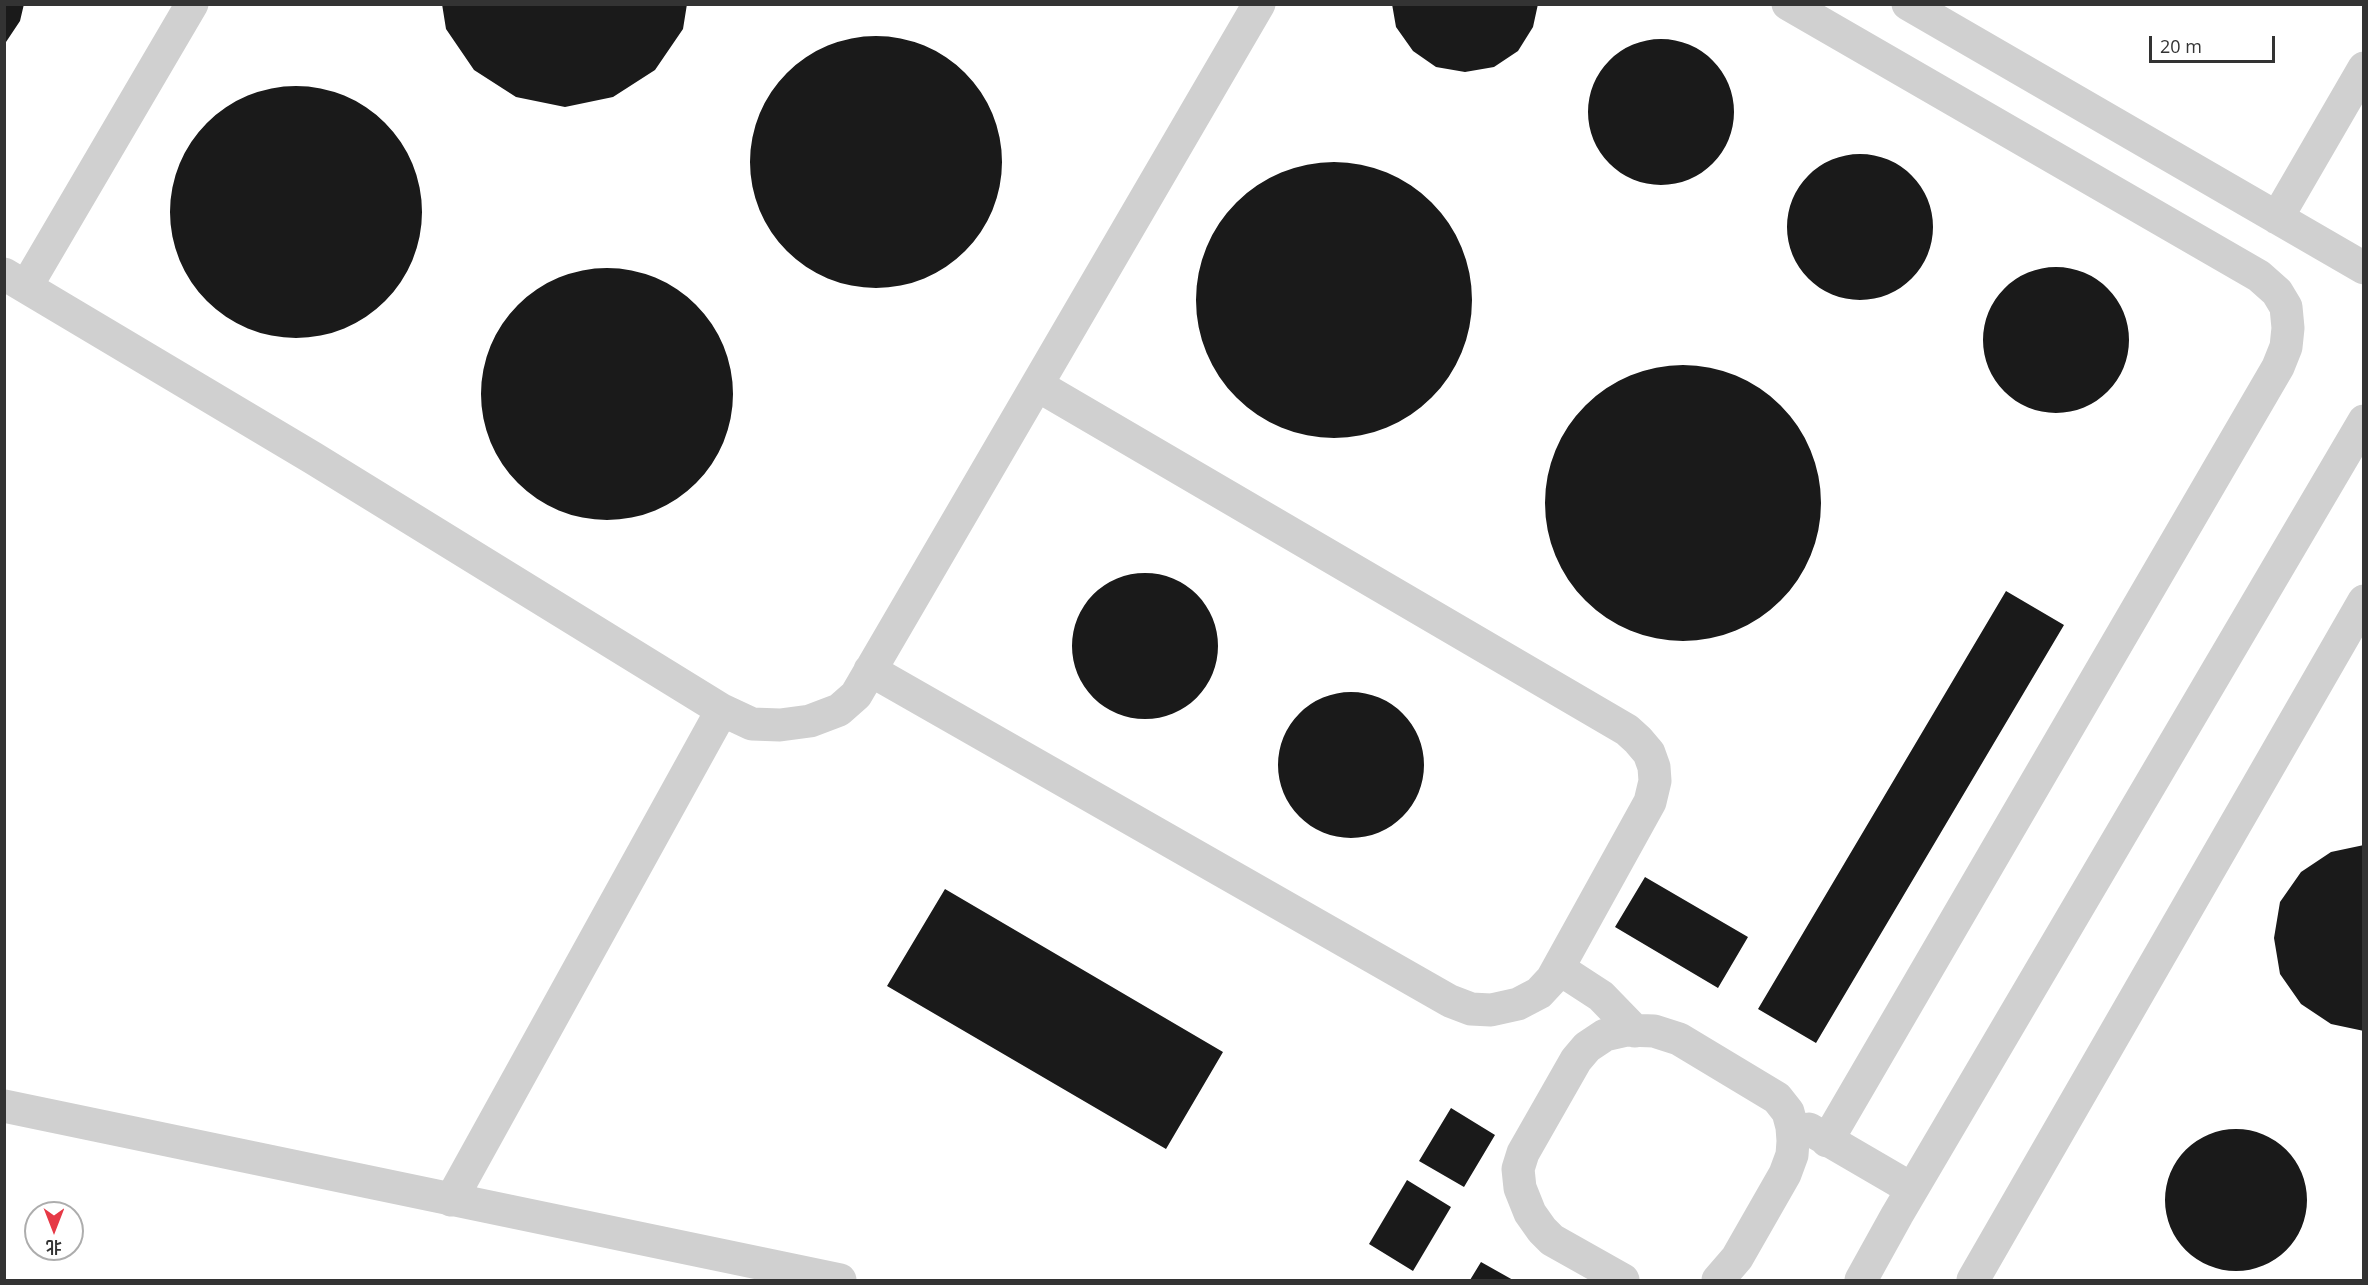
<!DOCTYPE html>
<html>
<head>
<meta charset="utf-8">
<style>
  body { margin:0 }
  #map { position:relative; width:2368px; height:1285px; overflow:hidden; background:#fff; font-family:"Open Sans","Noto Sans SC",sans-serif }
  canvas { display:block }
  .frame { position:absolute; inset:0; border:6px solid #333; pointer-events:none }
  .north { position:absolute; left:24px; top:1201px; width:60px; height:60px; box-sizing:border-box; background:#fff; border:2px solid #adadad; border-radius:50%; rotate:180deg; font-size:16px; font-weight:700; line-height:24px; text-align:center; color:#333 }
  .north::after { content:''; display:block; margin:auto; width:21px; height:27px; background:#e63946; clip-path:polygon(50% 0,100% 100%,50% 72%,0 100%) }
  .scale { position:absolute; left:2149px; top:36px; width:126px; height:27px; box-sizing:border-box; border:3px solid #333; border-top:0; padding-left:8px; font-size:18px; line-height:21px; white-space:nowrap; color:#333; -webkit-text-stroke:4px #fff; paint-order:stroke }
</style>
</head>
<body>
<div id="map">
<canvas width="2368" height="1285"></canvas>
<div class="frame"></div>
<div class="north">北</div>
<div class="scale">20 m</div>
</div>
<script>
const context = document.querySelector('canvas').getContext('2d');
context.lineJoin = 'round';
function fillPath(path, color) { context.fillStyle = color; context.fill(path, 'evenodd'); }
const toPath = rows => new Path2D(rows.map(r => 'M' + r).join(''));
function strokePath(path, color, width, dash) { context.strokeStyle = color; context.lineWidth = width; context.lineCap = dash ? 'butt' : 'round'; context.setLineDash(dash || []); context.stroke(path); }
const building = toPath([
  [4,4,24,4,20,21,4,45],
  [442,4,687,4,683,29,655,70,613,97,565,107,516,97,474,70,446,29],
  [1392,4,1538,4,1533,27,1518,51,1494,67,1465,72,1436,67,1413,51,1396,27],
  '750 162a126 126 0 1 1 252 0a126 126 0 1 1-252 0Z',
  '1588 112a73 73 0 1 1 146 0a73 73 0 1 1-146 0Z',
  '170 212a126 126 0 1 1 252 0a126 126 0 1 1-252 0Z',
  '1787 227a73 73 0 1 1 146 0a73 73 0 1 1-146 0Z',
  '1196 300a138 138 0 1 1 276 0a138 138 0 1 1-276 0Z',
  '1983 340a73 73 0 1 1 146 0a73 73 0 1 1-146 0Z',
  '481 394a126 126 0 1 1 252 0a126 126 0 1 1-252 0Z',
  '1545 503a138 138 0 1 1 276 0a138 138 0 1 1-276 0Z',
  '1072 646a73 73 0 1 1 146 0a73 73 0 1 1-146 0Z',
  [2006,591,2064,625,1816,1043,1758,1009],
  '1278 765a73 73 0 1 1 146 0a73 73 0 1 1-146 0Z',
  [2364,845,2364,1031,2331,1024,2301,1004,2280,974,2274,938,2280,902,2301,872,2331,852],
  [1645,877,1748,937,1718,988,1615,927],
  [945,889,1223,1052,1166,1149,887,986],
  [1451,1108,1495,1135,1464,1187,1419,1161],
  '2165 1200a71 71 0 1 1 142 0a71 71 0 1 1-142 0Z',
  [1407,1180,1451,1207,1413,1271,1369,1244],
  [1481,1262,1513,1280,1470,1280]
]);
const minor = toPath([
  [1788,4,2259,276,2277,292,2286,307,2288,328,2286,347,2278,367,1827,1141],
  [1908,4,2364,268],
  [2277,218,2364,68],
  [4,274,313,458,722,710,752,724,780,725,810,721,839,710,856,695,1259,4],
  [26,287,192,4],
  [870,670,1450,1001,1471,1009,1491,1010,1518,1004,1539,993,1552,979,1650,802,1655,781,1654,767,1649,753,1638,740,1627,730,1037,385],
  [1558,968,1601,996,1635,1031],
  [4,1106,840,1280],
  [1809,1129,1912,1189],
  [451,1200,722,710],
  [1623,1280,1552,1240,1542,1230,1530,1213,1520,1188,1518,1169,1523,1153,1576,1060,1587,1047,1605,1035,1627,1030,1654,1031,1679,1039,1777,1098,1788,1112,1792,1127,1793,1141,1792,1155,1785,1174,1737,1258,1718,1280],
  [1861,1280,1897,1215,2364,421],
  [1973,1280,2364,601]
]);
fillPath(building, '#1a1a1a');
strokePath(minor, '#d0d0d0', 33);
</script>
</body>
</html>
